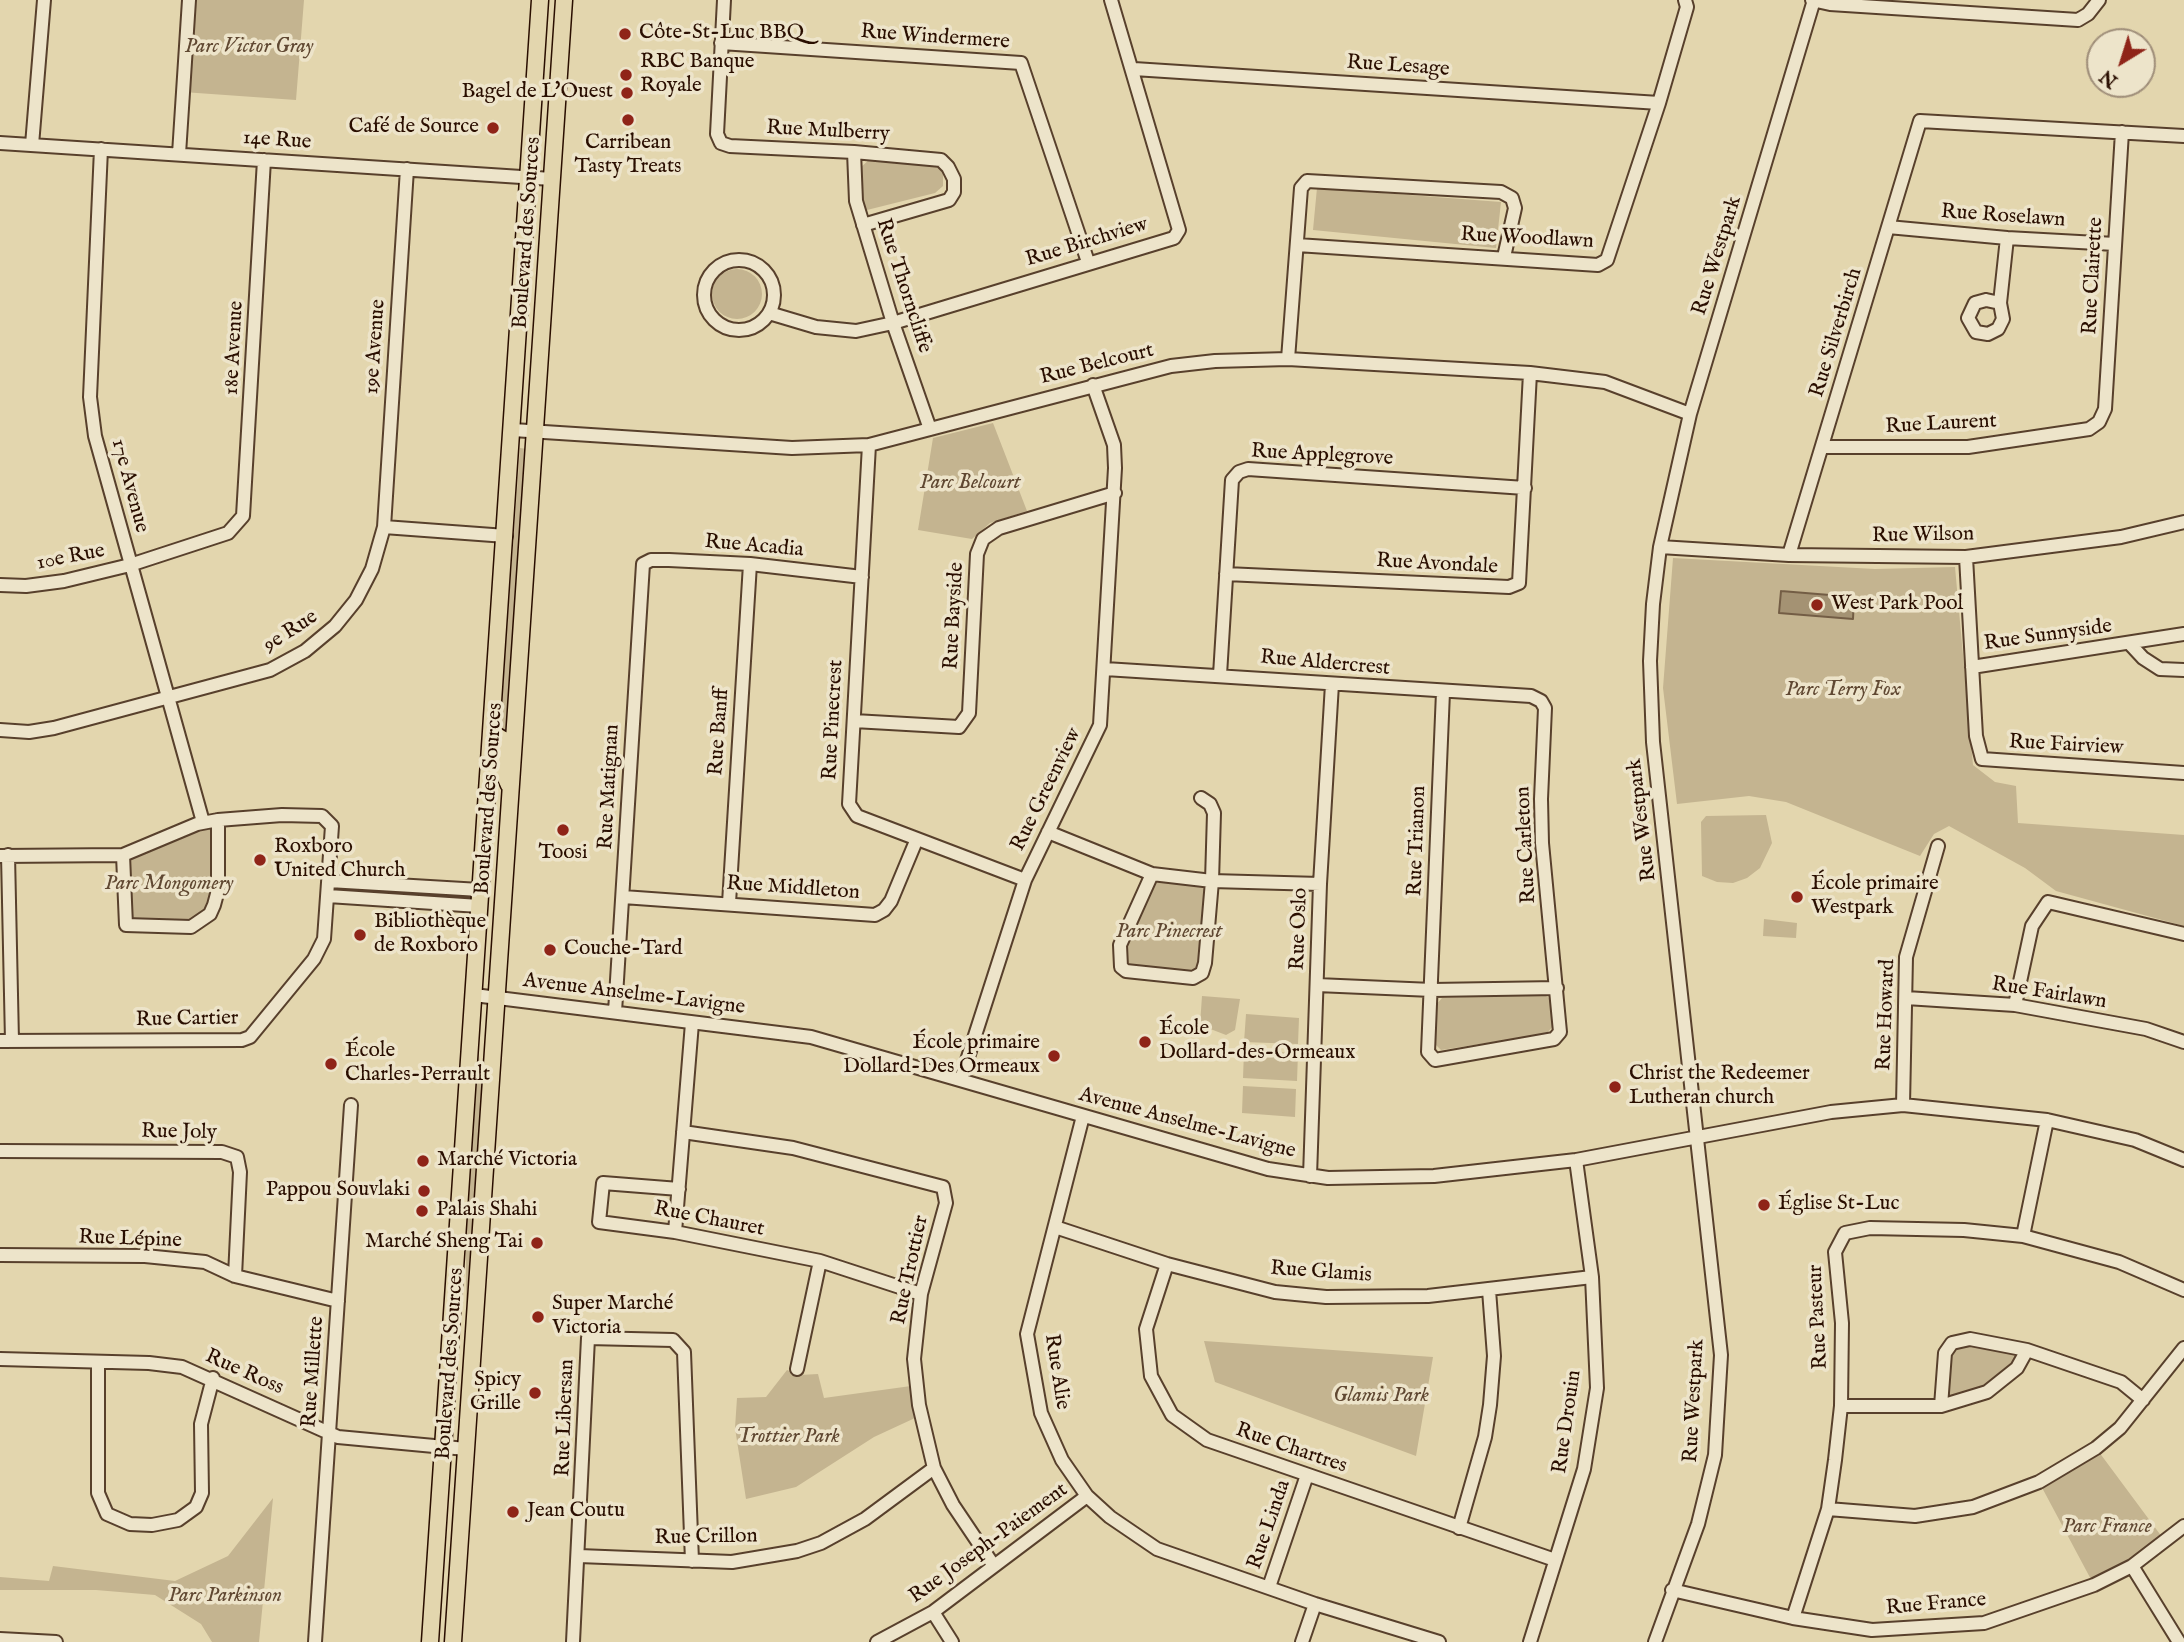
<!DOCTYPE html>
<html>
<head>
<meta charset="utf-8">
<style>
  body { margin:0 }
  #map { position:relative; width:2184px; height:1642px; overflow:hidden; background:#e3d6ae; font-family:"IM FELL English",serif }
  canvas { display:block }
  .north { position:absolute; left:2086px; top:28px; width:70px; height:70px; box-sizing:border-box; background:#ede4ca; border:2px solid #9f8e79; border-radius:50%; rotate:218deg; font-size:19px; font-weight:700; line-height:28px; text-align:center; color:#2a0e00 }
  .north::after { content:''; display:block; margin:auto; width:24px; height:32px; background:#8f2418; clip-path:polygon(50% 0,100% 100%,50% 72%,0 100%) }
</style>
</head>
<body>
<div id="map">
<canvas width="2184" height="1642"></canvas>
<div class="north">N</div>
</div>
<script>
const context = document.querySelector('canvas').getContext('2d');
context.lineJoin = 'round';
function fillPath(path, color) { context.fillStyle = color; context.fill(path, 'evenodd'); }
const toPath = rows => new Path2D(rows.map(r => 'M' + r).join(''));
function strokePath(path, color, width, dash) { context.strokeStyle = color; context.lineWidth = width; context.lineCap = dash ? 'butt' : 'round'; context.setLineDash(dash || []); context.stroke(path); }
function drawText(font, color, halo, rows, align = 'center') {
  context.font = font + ' "IM FELL English",serif'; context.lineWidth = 7; context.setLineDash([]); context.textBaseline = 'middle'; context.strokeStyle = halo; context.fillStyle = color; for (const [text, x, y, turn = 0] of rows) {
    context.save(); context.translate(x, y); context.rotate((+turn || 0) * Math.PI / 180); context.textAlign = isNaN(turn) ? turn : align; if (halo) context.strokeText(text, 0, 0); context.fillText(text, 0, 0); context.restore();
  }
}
const green = toPath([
  [190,0,304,0,296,100,183,92],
  [870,159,936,165,943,172,943,186,935,193,867,210,862,205,860,168],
  [1317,188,1501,202,1496,248,1313,230],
  '712 294a25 25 0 1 1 50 0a25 25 0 1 1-50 0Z',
  [993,423,1027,511,990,523,972,539,918,530,933,438],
  [520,448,527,449,507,735,500,728],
  [1673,558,1875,569,1955,567,1973,765,1995,782,2016,786,2018,823,2184,835,2184,926,2056,891,2025,868,1949,826,1934,834,1920,856,1786,802,1749,796,1677,804,1663,688],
  [1766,815,1772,843,1760,868,1747,878,1733,883,1717,882,1702,876,1701,822,1706,816],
  [218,820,217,889,210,907,195,925,129,926,123,855],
  [1151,882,1206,885,1199,969,1192,974,1128,966,1124,958,1126,945],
  [1764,919,1797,923,1796,938,1763,936],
  [1542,994,1553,1000,1555,1024,1546,1034,1441,1050,1433,1042,1436,1005,1442,998],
  [1202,996,1240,999,1235,1030,1226,1035,1200,1025],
  [1246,1014,1299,1018,1298,1044,1244,1042],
  [478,1046,482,1084,466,1310,466,1229],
  [1244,1051,1298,1053,1297,1081,1243,1078],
  [1243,1086,1296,1089,1295,1117,1242,1113],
  [1204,1341,1433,1357,1416,1456,1215,1382],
  [1971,1344,2020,1353,2015,1363,1983,1388,1944,1401,1951,1352,1958,1346],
  [787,1370,800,1375,818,1374,824,1398,911,1386,915,1418,874,1437,796,1487,746,1499,735,1428,737,1398,766,1397],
  [2096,1448,2165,1541,2094,1585,2039,1482],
  [273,1498,259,1642,212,1642,201,1624,155,1595,96,1590,0,1590,0,1577,49,1581,53,1566,175,1581,228,1556]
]);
const water = toPath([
  [1781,591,1854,597,1853,619,1779,613,1781,591]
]);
const minor = toPath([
  [724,0,717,134,721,143,730,146,854,152,941,160,948,167,954,179,954,192,949,200,863,225],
  [1812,0,1830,4,2078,20,2088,14,2099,0],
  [721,43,1021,63,1088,262],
  [1134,69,1659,103],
  [0,143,552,179],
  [32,145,44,0],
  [101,149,90,397,95,436,203,822],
  [854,152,856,201,893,323,930,429],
  [179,154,189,0],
  [1888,227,2007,238,2115,244],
  [1297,245,1598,265,1607,260,1659,103,1687,7,1685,0],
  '704 295a35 35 0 1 1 70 0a35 35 0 1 1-70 0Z',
  [1986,300,2000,303,2003,319,1998,329,1988,334,1976,332,1968,318,1975,303,1986,300],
  [2000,303,2007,238],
  [769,313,816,327,856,331,893,323,1174,238,1179,230,1111,0],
  [1288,359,1301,188,1307,181,1501,192,1512,198,1515,208,1504,257],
  [513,430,792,448,869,445,1171,366,1215,361,1288,359,1530,373,1605,382,1690,414],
  [869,445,849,804,857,816,1025,880],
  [1823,447,1968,447,2089,429,2099,422,2105,409,2122,132],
  [384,527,506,536],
  [1660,547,1789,555,1966,557,2121,537,2184,522],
  [1789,555,1920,121,2184,136],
  [1966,557,1976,736,1982,759,2184,773],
  [1226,574,1509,587,1519,583,1530,373],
  [0,585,26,586,64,581,130,565,228,533,243,516,264,160],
  [2130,644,2143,658,2160,669,2184,670],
  [1972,667,2184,634],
  [1105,669,1531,696,1541,701,1545,708,1541,799,1542,843,1560,1032,1554,1039,1435,1060,1428,1052,1443,692],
  [1220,675,1232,480,1239,472,1248,469,1525,488],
  [854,721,959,727,969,713,977,554,983,539,999,528,1115,493],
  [0,730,29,732,54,728,270,670,305,651,335,626,356,600,372,569,384,527,407,169],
  [1048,832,1152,874,1212,881,1320,884],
  [8,855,12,1041],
  [123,855,126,925,191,927,210,914,214,905,218,890,218,820],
  [0,856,123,855,197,824,218,820,282,815,322,816,332,826,324,939,314,959,250,1037,242,1040,0,1041],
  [1152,874,1120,945,1121,967,1126,971,1193,978,1202,973,1205,963,1212,881,1214,813,1210,804,1201,798],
  [329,881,480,890],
  [328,896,479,906],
  [623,897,875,915,884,910,891,901,916,841],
  [729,903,750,564],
  [1317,985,1432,990,1557,988],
  [474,995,811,1037,1268,1169,1328,1178,1434,1176,1576,1160,1831,1112,1903,1105,2047,1120,2135,1140,2184,1160],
  [1906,998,2015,1005,2146,1029,2184,1042],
  [2015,1005,2032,926,2048,902,2184,934],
  [615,1012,643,564,651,560,669,560,750,564,862,577],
  [961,1079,1025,880,1100,725,1115,468,1114,445,1093,385],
  [1903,1105,1906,957,1938,846],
  [1083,1116,1027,1334,1041,1413,1062,1460,1087,1496,1110,1517,1157,1549,1315,1604,1439,1642],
  [683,1132,793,1148,943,1187,946,1203,921,1294,914,1359,919,1405,934,1468,953,1505,994,1566],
  [0,1151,222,1152,237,1157,240,1172,235,1276],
  [1310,1176,1320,884,1332,684],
  [679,1189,603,1183,599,1222,675,1232,820,1261,921,1294],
  [1055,1227,1167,1264,1275,1292,1326,1297,1428,1296,1592,1277],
  [675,1232,692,1023],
  [2023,1236,2047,1120],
  [0,1255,145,1256,205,1262,235,1276,338,1301],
  [1167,1264,1146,1329,1151,1376,1172,1415,1207,1440,1555,1560],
  [0,1359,149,1363,182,1367,338,1437,466,1449],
  [98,1362,98,1493,107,1514,130,1524,152,1525,178,1520,196,1507,202,1493,201,1424,213,1378],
  [797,1369,820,1261],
  [1841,1406,1941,1406,1987,1392,2017,1368,2027,1350],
  [1941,1406,1945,1353,1952,1343,1970,1339,2027,1350,2121,1382,2143,1400],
  [1828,1509,1915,1516,1973,1507,2039,1482,2096,1448,2120,1428,2184,1348],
  [1459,1528,1485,1437,1490,1405,1494,1356,1489,1290],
  [579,1556,732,1562,797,1551,821,1543,865,1519,934,1468],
  [2132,1566,2179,1642],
  [1269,1587,1307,1475],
  [1672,1590,1793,1618,1872,1630,1984,1623,2094,1585,2132,1566,2184,1526],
  [933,1612,952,1642],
  [1793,1618,1828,1509,1835,1460,1841,1406,1842,1323,1835,1252,1845,1233,1870,1228,1964,1230,2023,1236,2119,1262,2184,1290],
  [0,1639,56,1642],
  [315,1642,351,1105],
  [573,1642,588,1338,673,1340,684,1352,692,1561],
  [877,1642,933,1612,1087,1496],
  [1302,1642,1315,1604],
  [1530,1642,1584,1469,1597,1388,1592,1277,1576,1160],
  [1655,1642,1698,1524,1715,1455,1721,1355,1653,742,1650,661,1653,604,1660,547,1690,414,1814,0]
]);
const major = toPath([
  [492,733,502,739,502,769,509,785],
  [430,1642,540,0],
  [453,1642,564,0]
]);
const markers = [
  [625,34,7,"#8f2418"],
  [626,75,7,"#8f2418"],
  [627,93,7,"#8f2418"],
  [628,120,7,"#8f2418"],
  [493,128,7,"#8f2418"],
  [1817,605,7,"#8f2418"],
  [563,830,7,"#8f2418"],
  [260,860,7,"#8f2418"],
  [1797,897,7,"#8f2418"],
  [360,935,7,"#8f2418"],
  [550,950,7,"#8f2418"],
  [1145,1042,7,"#8f2418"],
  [1054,1056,7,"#8f2418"],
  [331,1064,7,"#8f2418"],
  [1615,1087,7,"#8f2418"],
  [423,1161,7,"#8f2418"],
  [424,1191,7,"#8f2418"],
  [1764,1205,7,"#8f2418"],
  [422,1211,7,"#8f2418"],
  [537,1243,7,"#8f2418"],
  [538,1317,7,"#8f2418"],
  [535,1393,7,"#8f2418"],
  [513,1512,7,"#8f2418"]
];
const poiNames = [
  ["Côte-St-Luc BBQ",639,34],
  ["RBC Banque",640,63],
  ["Royale",640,87],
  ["Bagel de L'Ouest",613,93,"right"],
  ["Café de Source",479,128,"right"],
  ["Carribean",628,144,"center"],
  ["Tasty Treats",628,168,"center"],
  ["West Park Pool",1831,605],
  ["Roxboro",274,848],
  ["United Church",274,872],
  ["Toosi",563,854,"center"],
  ["École primaire",1811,885],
  ["Westpark",1811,909],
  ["Bibliothèque",374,923],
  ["de Roxboro",374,947],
  ["Couche-Tard",564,950],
  ["École",1159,1030],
  ["Dollard-des-Ormeaux",1159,1054],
  ["École primaire",1040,1044,"right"],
  ["Dollard-Des Ormeaux",1040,1068,"right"],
  ["École",345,1052],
  ["Charles-Perrault",345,1076],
  ["Christ the Redeemer",1629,1075],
  ["Lutheran church",1629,1099],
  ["Marché Victoria",437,1161],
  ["Pappou Souvlaki",410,1191,"right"],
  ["Église St-Luc",1778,1205],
  ["Palais Shahi",436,1211],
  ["Marché Sheng Tai",523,1243,"right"],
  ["Super Marché",552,1305],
  ["Victoria",552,1329],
  ["Spicy",521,1381,"right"],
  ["Grille",521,1405,"right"],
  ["Jean Coutu",527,1512]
];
const streetNames = [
  ["Rue Windermere",935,38,4],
  ["Rue Lesage",1398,67,4],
  ["Rue Mulberry",828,132,3],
  ["14e Rue",277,141,4],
  ["Rue Roselawn",2003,217,4],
  ["Boulevard des Sources",528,233,-86],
  ["Rue Woodlawn",1527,239,3],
  ["Rue Birchview",1087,243,-17],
  ["Rue Westpark",1718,256,-73],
  ["Rue Clairette",2094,276,-87],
  ["Rue Thorncliffe",903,286,72],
  ["Rue Silverbirch",1837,333,-73],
  ["19e Avenue",376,347,-86],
  ["18e Avenue",235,348,-87],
  ["Rue Belcourt",1097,365,-14],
  ["Rue Laurent",1941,425,-3],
  ["Rue Applegrove",1322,456,3],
  ["17e Avenue",129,486,75],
  ["Rue Wilson",1923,536,-1],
  ["Rue Acadia",754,547,5],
  ["10e Rue",71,558,-11],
  ["Rue Avondale",1437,565,3],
  ["Rue Bayside",955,616,-87],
  ["9e Rue",291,632,-33],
  ["Rue Sunnyside",2048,636,-8],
  ["Rue Aldercrest",1325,664,5],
  ["Rue Pinecrest",834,720,-87],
  ["Rue Banff",720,732,-86],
  ["Rue Fairview",2066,746,3],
  ["Rue Matignan",610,787,-87],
  ["Rue Greenview",1047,790,-64],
  ["Boulevard des Sources",490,799,-86],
  ["Rue Westpark",1643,820,-97],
  ["Rue Trianon",1418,841,-88],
  ["Rue Carleton",1527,845,-93],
  ["Rue Middleton",793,889,4],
  ["Rue Oslo",1300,929,-88],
  ["Rue Fairlawn",2049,994,9],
  ["Avenue Anselme-Lavigne",634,995,7],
  ["Rue Howard",1887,1015,-88],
  ["Rue Cartier",187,1020,-1],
  ["Avenue Anselme-Lavigne",1187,1124,15],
  ["Rue Joly",179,1133,1],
  ["Rue Chauret",709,1220,11],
  ["Rue Lépine",130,1240,2],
  ["Rue Trottier",911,1270,-78],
  ["Rue Glamis",1321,1273,4],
  ["Rue Pasteur",1819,1317,-93],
  ["Boulevard des Sources",451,1364,-86],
  ["Rue Millette",314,1372,-86],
  ["Rue Alie",1056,1372,81],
  ["Rue Ross",244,1373,24],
  ["Rue Westpark",1695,1401,-87],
  ["Rue Libersan",566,1418,-88],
  ["Rue Drouin",1568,1422,-82],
  ["Rue Chartres",1291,1449,19],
  ["Rue Linda",1270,1525,-71],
  ["Rue Crillon",706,1538,-1],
  ["Rue Joseph-Paiement",989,1544,-36],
  ["Rue France",1936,1605,-5]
];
const parkNames = [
  ["Parc Victor Gray",249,48],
  ["Parc Belcourt",970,484],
  ["Parc Terry Fox",1843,691],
  ["Parc Mongomery",169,885],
  ["Parc Pinecrest",1169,933],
  ["Glamis Park",1381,1397],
  ["Trottier Park",788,1438],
  ["Parc France",2107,1528],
  ["Parc Parkinson",225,1597]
];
fillPath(green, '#c4b490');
fillPath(water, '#a49273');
strokePath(water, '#735d45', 2);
strokePath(minor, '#58402c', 16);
strokePath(major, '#2a0e00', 19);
strokePath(minor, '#ede4ca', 12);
strokePath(major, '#e3d6ae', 16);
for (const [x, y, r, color] of markers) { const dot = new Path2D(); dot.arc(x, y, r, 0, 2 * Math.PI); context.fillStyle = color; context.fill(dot); strokePath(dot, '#ede4ca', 2.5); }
drawText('21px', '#2a0e00', '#ede4ca', poiNames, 'left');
drawText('21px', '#2a0e00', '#ede4ca', streetNames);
drawText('italic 21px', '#604832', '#ede4ca', parkNames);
</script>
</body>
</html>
